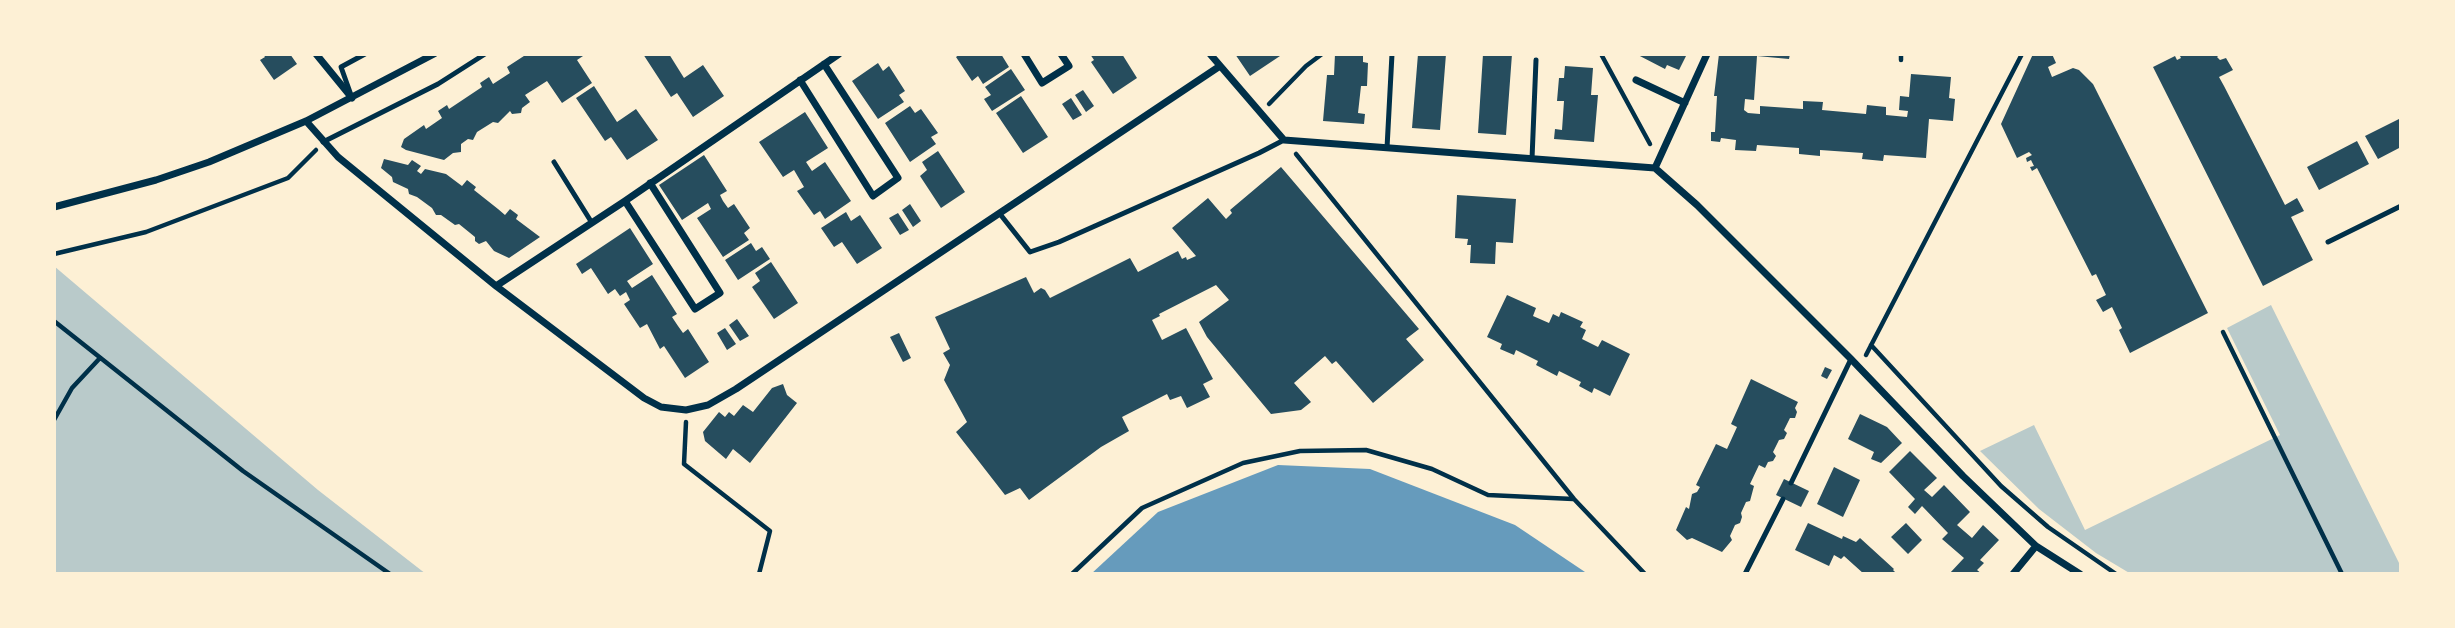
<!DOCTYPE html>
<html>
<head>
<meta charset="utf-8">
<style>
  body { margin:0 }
  #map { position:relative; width:2455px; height:628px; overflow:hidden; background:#fdf0d5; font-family:Figtree,sans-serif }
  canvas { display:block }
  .frame { position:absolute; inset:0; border:56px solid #fdf0d5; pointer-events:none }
</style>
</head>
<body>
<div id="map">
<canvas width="2455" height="628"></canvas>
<div class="frame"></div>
</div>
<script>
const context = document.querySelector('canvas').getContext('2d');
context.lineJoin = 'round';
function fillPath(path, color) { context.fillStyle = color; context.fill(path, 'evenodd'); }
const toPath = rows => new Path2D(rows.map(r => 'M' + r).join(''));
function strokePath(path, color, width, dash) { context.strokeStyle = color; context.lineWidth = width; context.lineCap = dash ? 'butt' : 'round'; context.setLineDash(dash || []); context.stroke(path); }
const green = toPath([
  [54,266,318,490,426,574,54,574],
  [2271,305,2401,567,2401,574,2131,574,2096,553,2039,509,1980,451,2034,425,2085,530,2280,435,2227,328]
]);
const water = toPath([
  [1278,465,1370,469,1515,525,1588,574,1091,574,1158,512]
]);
const building = toPath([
  [263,54,290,54,297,64,274,80,260,60,265,57],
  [527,54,586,54,577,60,592,83,562,103,547,81,525,95,530,102,522,108,521,113,512,114,510,111,498,123,493,122,477,132,473,140,468,139,461,144,461,152,453,153,444,160,406,150,401,147,404,139,424,125,426,129,442,118,438,111,447,105,449,109,482,87,480,83,489,77,493,84,510,73,507,67],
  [643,54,669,54,684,78,703,65,724,96,693,117,677,93,671,97],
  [960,54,1001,54,1009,67,983,84,978,76,972,81,956,57],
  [1090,54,1122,54,1137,78,1113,94,1091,62,1094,60],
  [1235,54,1283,54,1250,76],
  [1335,54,1363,54,1363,62,1368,63,1367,86,1361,86,1358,113,1365,114,1364,124,1323,121,1327,75,1334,75],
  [1418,54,1446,54,1440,130,1412,128],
  [1483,54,1512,54,1506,135,1478,133],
  [1636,54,1687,54,1679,70,1667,65,1665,69],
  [1719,54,1790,54,1789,59,1757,56,1754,100,1745,99,1744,110,1748,113,1760,114,1760,106,1803,109,1803,101,1823,102,1822,110,1866,114,1867,105,1886,107,1886,115,1907,117,1908,111,1899,110,1900,96,1909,97,1911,74,1951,77,1949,98,1955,99,1953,121,1929,119,1926,158,1884,155,1883,161,1862,159,1863,153,1820,150,1820,156,1799,154,1799,148,1757,145,1756,151,1735,150,1736,140,1721,138,1720,142,1711,141,1711,132,1715,132,1717,96,1714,96],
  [2033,54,2052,54,2056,63,2048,67,2052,77,2073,68,2079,70,2093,84,2208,313,2130,353,2119,330,2122,328,2112,307,2103,312,2096,300,2106,295,2096,274,2092,276,2037,168,2032,171,2030,167,2034,166,2031,160,2027,162,2026,158,2032,155,2029,152,2017,158,2001,124],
  [2179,54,2220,54,2217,57,2220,60,2226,58,2233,70,2219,77,2224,86,2285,205,2297,198,2304,211,2291,217,2313,260,2263,286,2153,67,2175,56,2177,60,2181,58],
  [878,63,883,71,889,66,905,91,899,95,904,102,878,119,852,81],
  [1565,66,1593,68,1591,95,1598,95,1594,142,1554,139,1555,129,1562,130,1564,101,1557,101,1559,78,1564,78],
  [1011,69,1025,90,992,111,984,99,991,95,985,87],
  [594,86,617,122,636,109,658,140,627,160,611,137,605,141,576,98],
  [1083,90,1094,106,1086,112,1075,95],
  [1021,96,1048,137,1023,153,996,113],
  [1071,98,1082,115,1073,120,1062,104],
  [910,106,915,113,921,109,938,133,931,137,936,144,910,162,885,123],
  [805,112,828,148,806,162,812,171,825,162,851,201,825,219,820,211,814,215,797,191,804,187,794,170,783,177,759,142],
  [2401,118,2401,147,2378,159,2365,136],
  [2357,141,2369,164,2319,190,2307,167],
  [938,151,965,192,941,208,920,176,927,170,922,162],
  [704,155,727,191,720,195,723,201,728,208,734,204,750,228,744,233,749,240,723,257,697,218,711,209,708,203,682,220,659,185],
  [384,159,408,165,412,160,421,166,417,171,421,174,425,169,446,174,462,186,467,180,476,187,474,190,498,209,505,215,510,209,518,215,516,219,540,237,509,258,494,251,486,241,479,244,475,241,475,237,459,224,455,225,441,215,436,215,432,208,417,197,409,194,408,189,393,182,392,177,381,168],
  [1281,167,1419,329,1406,339,1424,360,1373,403,1336,361,1332,364,1325,356,1294,383,1311,402,1301,410,1271,414,1207,337,1199,322,1229,300,1216,285,1159,314,1160,316,1152,320,1162,340,1186,328,1213,379,1203,384,1210,397,1187,408,1181,396,1170,400,1167,394,1122,417,1129,431,1101,447,1029,500,1020,488,1005,495,956,432,967,422,944,380,950,365,943,353,950,349,935,317,1026,277,1034,293,1041,288,1045,290,1050,298,1130,258,1138,272,1178,251,1182,259,1186,257,1187,260,1196,256,1172,228,1208,198,1226,219,1232,213,1230,210],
  [1457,195,1516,199,1513,243,1496,242,1495,264,1470,263,1471,245,1467,245,1468,239,1455,238],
  [910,204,921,221,913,227,902,210],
  [846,212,851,221,860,215,882,248,857,264,842,242,834,247,821,228],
  [898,213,909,230,900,235,889,218],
  [630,228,653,264,627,281,632,288,652,275,677,314,672,317,678,326,683,333,688,329,709,362,685,378,664,346,660,349,647,324,640,328,624,304,630,300,626,292,620,296,615,289,608,294,591,268,582,274,576,264],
  [751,243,756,251,762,247,770,259,738,280,725,260],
  [771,262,798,303,774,319,752,287,760,281,755,273],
  [1507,295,1536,308,1533,316,1549,323,1553,314,1559,317,1561,312,1583,322,1580,327,1586,330,1582,339,1598,347,1602,340,1630,354,1610,396,1594,388,1592,393,1579,386,1581,382,1559,371,1557,376,1536,365,1538,361,1516,350,1514,355,1500,349,1502,344,1487,337],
  [737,319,749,336,740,341,729,325],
  [725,328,736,344,727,350,717,333],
  [899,333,911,358,903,362,890,337],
  [1825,367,1832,370,1827,379,1821,376],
  [1751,379,1798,402,1795,408,1797,412,1795,418,1790,418,1784,430,1787,433,1784,439,1779,440,1773,452,1776,456,1773,461,1768,462,1765,468,1759,465,1750,484,1754,486,1750,501,1746,502,1741,513,1742,517,1740,523,1735,525,1730,536,1732,540,1722,552,1692,538,1687,540,1676,530,1686,507,1689,509,1692,494,1697,492,1700,487,1696,485,1716,444,1727,449,1737,427,1731,424],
  [783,384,787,395,797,403,750,463,733,449,726,459,705,441,703,432,719,412,725,417,729,412,734,416,743,405,753,412,772,388],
  [1860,414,1887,427,1902,443,1881,463,1871,459,1874,452,1848,439],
  [1910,451,1937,478,1924,490,1932,497,1944,485,1970,512,1957,525,1972,538,1983,525,1999,540,1980,560,1984,563,1977,570,1982,574,1949,574,1964,558,1942,539,1948,533,1922,506,1915,514,1908,507,1915,499,1889,472],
  [1834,467,1860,480,1843,517,1817,504],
  [1784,479,1809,491,1801,507,1776,495],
  [1808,523,1842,539,1843,536,1856,542,1860,538,1894,569,1893,570,1897,574,1864,574,1844,556,1841,559,1834,555,1829,566,1795,550],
  [1906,523,1922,540,1908,554,1891,537]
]);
const path = toPath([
  [1601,54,1650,144],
  [1901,60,1901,54],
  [1269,104,1306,66,1322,54],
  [1296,154,1574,499,1645,574],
  [54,254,146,232,288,178,316,150],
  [54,321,243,471,390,574],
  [2223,332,2342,574],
  [1871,345,2001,486,2048,527,2116,574],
  [1866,355,2022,54],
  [54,420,72,388,100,358],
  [686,422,684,464,770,531,759,574],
  [1072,574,1142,508,1243,463,1300,451,1366,450,1432,469,1488,495,1573,499]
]);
const service = toPath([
  [351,95,341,67,365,54],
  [323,142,438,84,485,54],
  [1387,148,1392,54],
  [1532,159,1536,60],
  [554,162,592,223],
  [1000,214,1030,252,1059,242,1259,153,1284,140],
  [2328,242,2401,206],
  [1791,483,1851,359],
  [1745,574,1783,499]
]);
const minor = toPath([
  [316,54,352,98],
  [1024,54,1042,83,1069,66,1061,54],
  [1210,54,1284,140,1655,168],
  [800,80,873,196,898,178,824,64],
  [1636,80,1685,103],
  [306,121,338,157,496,286,644,398,661,407,686,410,708,405,736,389,1220,66],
  [1655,168,1697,205,1851,359,1963,476,2036,546,2080,574],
  [1655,168,1707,54],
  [625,201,695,309,720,293,650,183],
  [54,207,156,180,209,162,306,121,434,54],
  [496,286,625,201,839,54],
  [2013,574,2036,546]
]);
fillPath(green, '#b9caca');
fillPath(water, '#669bbc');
fillPath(building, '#264d5e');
strokePath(path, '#003049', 4.5);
strokePath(service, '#003049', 5);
strokePath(minor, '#003049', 7);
</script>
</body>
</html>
